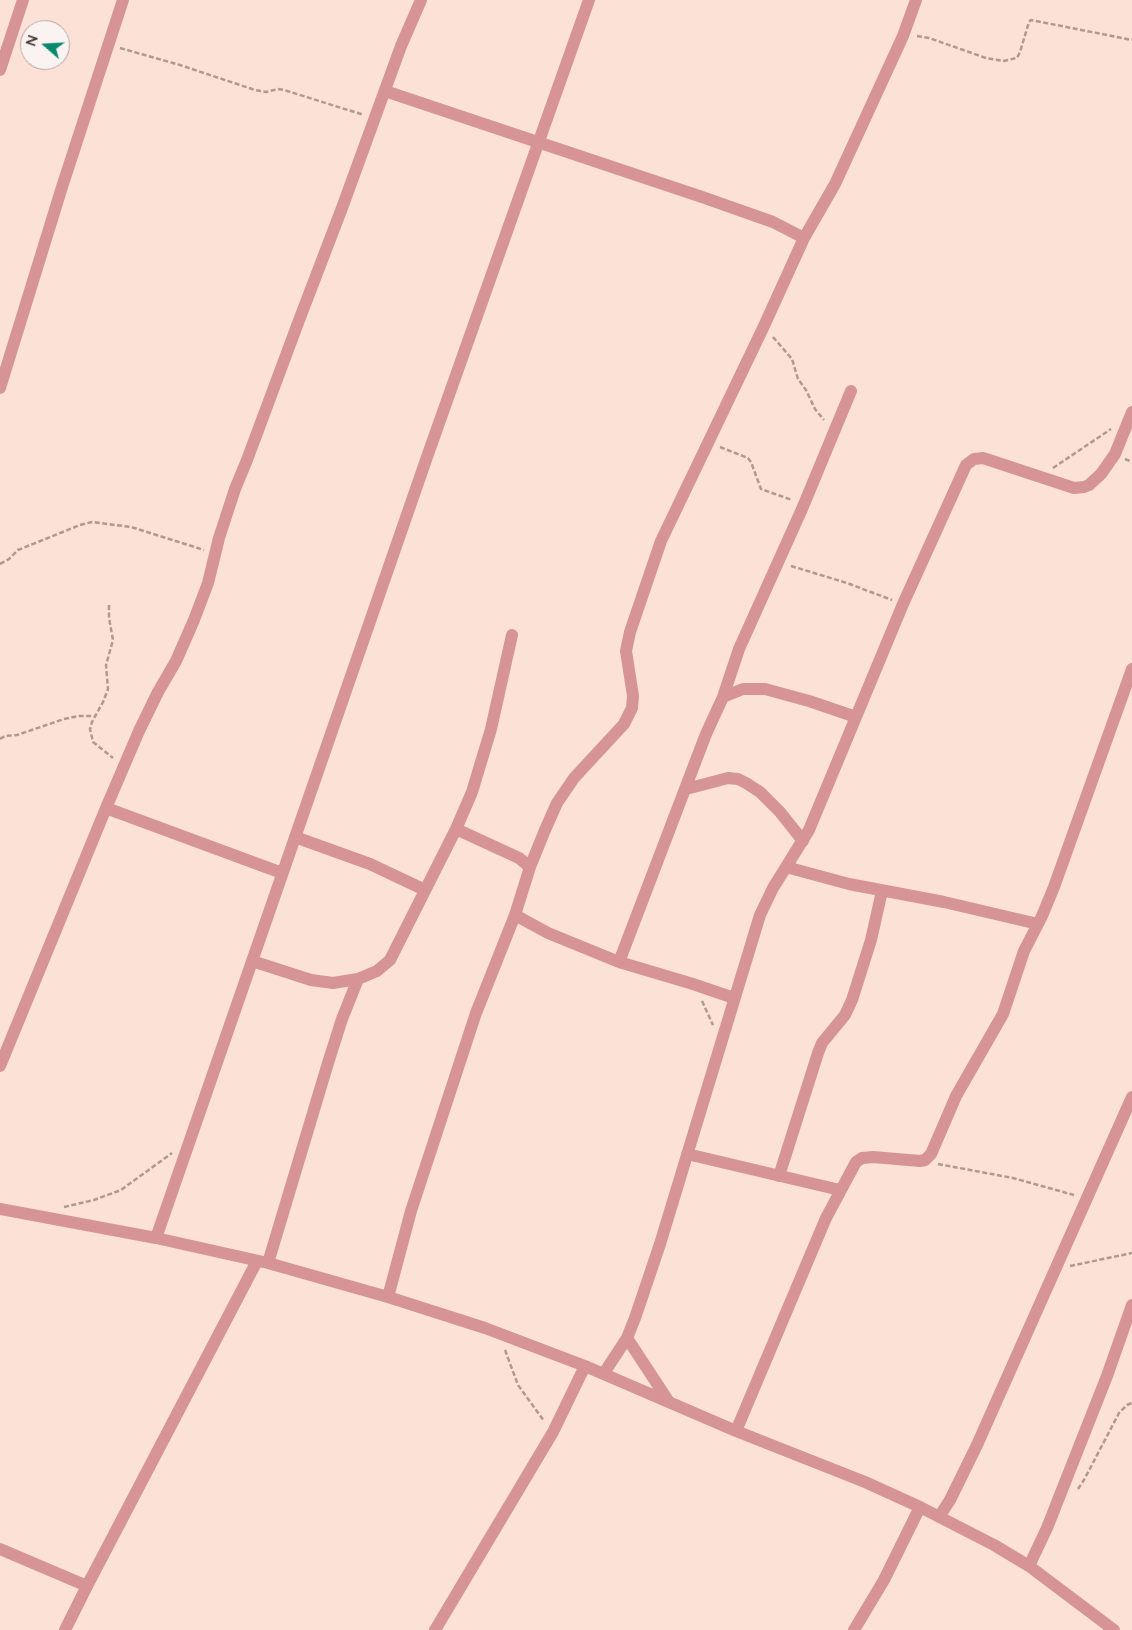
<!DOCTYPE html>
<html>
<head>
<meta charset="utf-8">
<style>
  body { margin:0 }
  #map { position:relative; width:1132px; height:1630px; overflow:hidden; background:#fce1d7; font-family:Lato,sans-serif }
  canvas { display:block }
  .north { position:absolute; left:20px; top:20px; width:50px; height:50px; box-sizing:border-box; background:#faf3f1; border:1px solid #b0a6a3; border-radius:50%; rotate:289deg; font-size:14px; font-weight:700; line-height:20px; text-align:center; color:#40332e }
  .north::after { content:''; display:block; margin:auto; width:18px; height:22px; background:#098a6e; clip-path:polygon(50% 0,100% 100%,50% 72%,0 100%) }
</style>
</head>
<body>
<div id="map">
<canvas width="1132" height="1630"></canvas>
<div class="north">N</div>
</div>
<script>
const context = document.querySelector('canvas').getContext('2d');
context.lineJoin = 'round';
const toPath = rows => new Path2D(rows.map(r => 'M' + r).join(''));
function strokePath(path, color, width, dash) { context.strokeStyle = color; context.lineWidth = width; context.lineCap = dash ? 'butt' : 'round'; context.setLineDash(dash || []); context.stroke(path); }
const path = toPath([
  [917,36,929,38,986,58,1003,61,1017,58,1020,52,1029,22,1031,20,1132,40],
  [120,48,180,65,255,90,266,92,278,89,284,90,364,115],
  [773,337,792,359,798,379,806,390,815,409,824,420],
  [720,447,748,458,751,462,761,489,792,500],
  [1125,459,1132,462],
  [1053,468,1111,429],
  [0,564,9,559,18,550,80,525,92,522,131,527,204,550],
  [791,566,847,583,892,600],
  [109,605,109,618,113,640,106,665,108,689,103,702,92,722,90,729,93,742,113,758],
  [0,739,5,736,17,735,64,719,79,716,95,716],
  [702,1001,713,1025],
  [938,1164,1013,1178,1074,1195],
  [64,1207,94,1200,121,1190,172,1153],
  [1070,1266,1132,1253],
  [505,1350,518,1385,544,1421],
  [1078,1489,1084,1480,1119,1413,1127,1405,1132,1403]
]);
const minor = toPath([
  [0,70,23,0],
  [385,91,705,198,773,222,804,238],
  [0,388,62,187,123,0],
  [723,697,743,689,765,689,809,701,856,717],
  [686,789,728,778,738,779,746,783,760,792,780,812,803,841],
  [106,808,282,873],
  [456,829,519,858,530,867],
  [295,837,370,864,425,890],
  [786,867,849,884,944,902,1038,924],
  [515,915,548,933,619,962,693,984,734,998],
  [252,961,311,980,333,983,358,979,377,971,390,960,456,829,472,792,491,729,512,635],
  [619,962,706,734,723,697,739,649,802,509,851,391],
  [0,1066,106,808,139,731,158,692,176,661,194,620,208,583,219,538,235,489,247,460,298,323,342,208,401,46,421,0],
  [687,1154,840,1190],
  [779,1176,818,1053,822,1043,845,1015,852,1000,871,940,882,891],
  [0,1209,156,1238,268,1263,388,1297,485,1328,585,1366,736,1431,865,1482,920,1507,994,1545,1029,1566,1114,1630],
  [156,1238,427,457,589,0],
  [268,1263,328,1063,342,1019,358,979],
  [388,1297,411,1211,476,1013,515,915,530,867,545,830,557,803,574,778,624,724,632,708,633,696,626,651,630,632,661,541,764,326,804,238,835,184,903,36,916,0],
  [627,1338,669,1402],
  [604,1373,627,1338,635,1318,660,1244,760,915,773,888,809,830,903,604,966,465,974,459,983,458,1074,488,1084,487,1089,485,1101,474,1115,454,1132,412],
  [736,1431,826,1218,856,1162,862,1158,873,1157,920,1161,925,1160,931,1154,956,1096,1003,1014,1024,951,1042,916,1054,887,1132,669],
  [939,1517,950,1500,977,1445,1132,1097],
  [0,1549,87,1586],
  [1029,1566,1047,1528,1107,1376,1132,1305],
  [65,1630,87,1586,257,1261],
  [435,1630,553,1432,585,1366],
  [854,1630,884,1580,920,1507]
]);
strokePath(path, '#af9a92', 2.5, [5, 2.5]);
strokePath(minor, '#d79497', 12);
</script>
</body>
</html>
